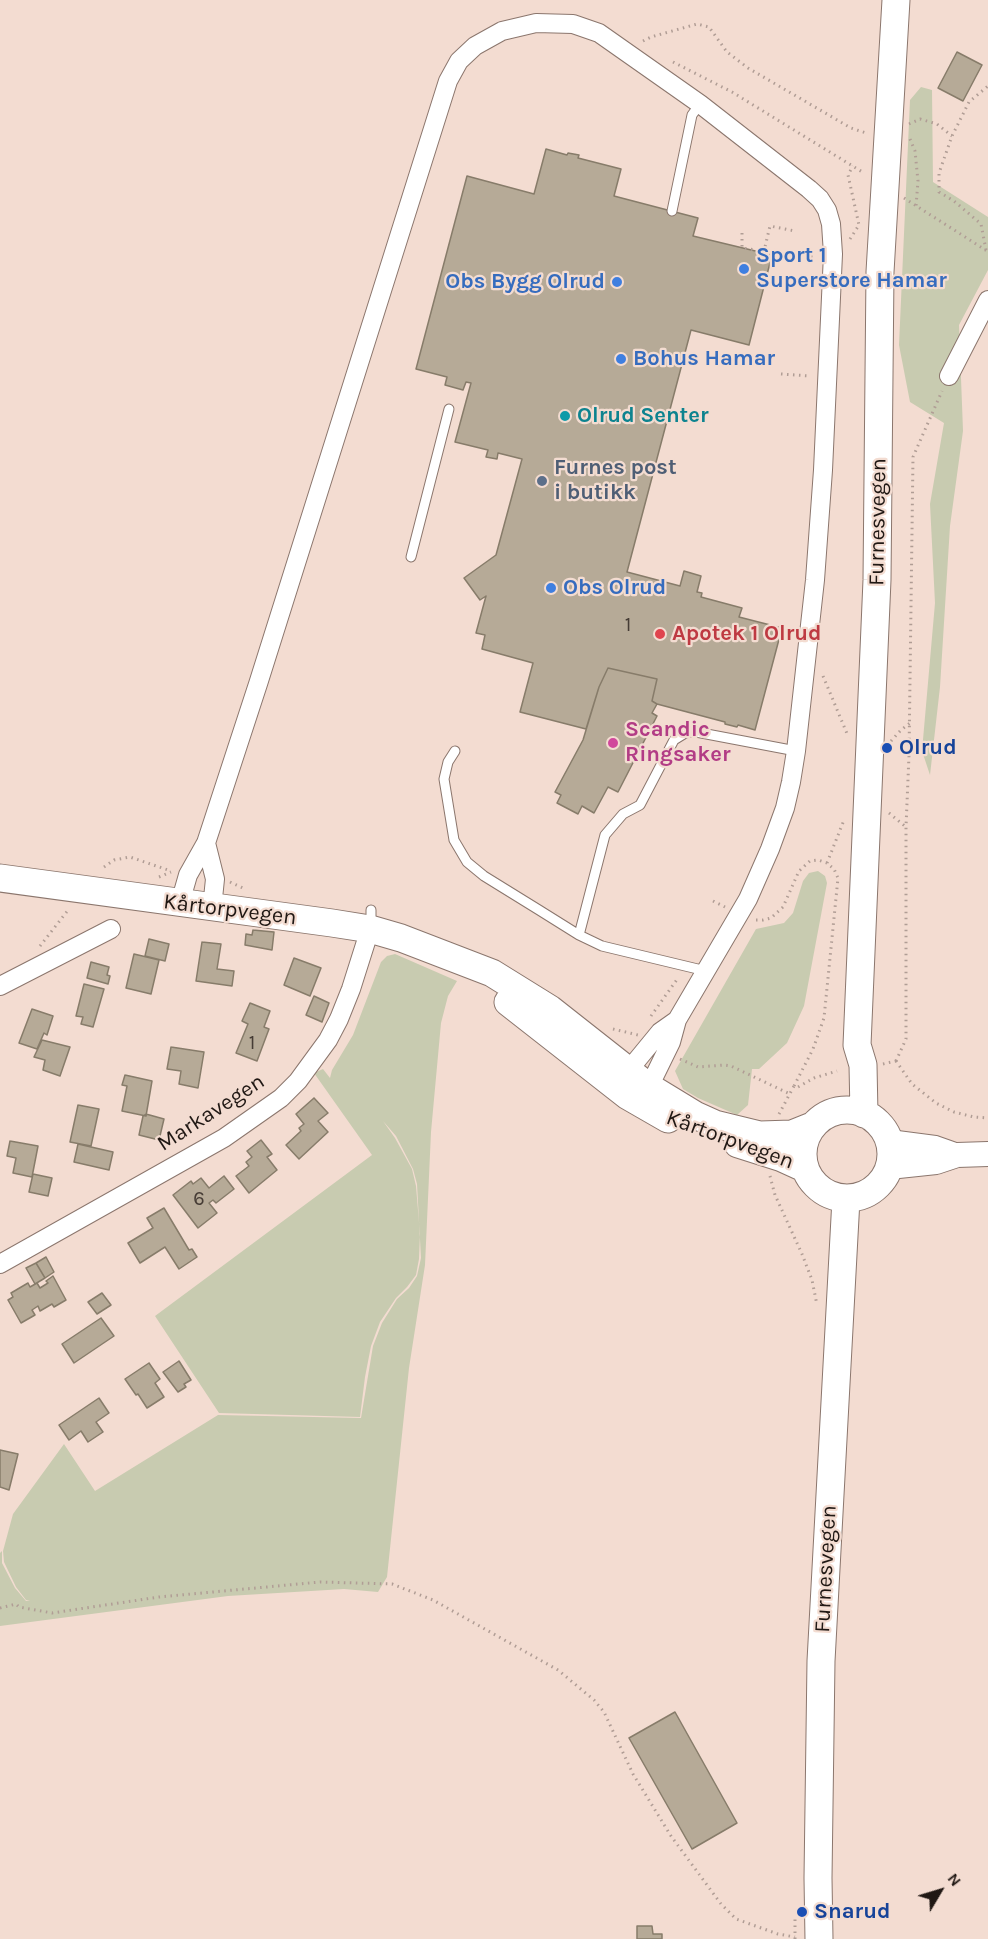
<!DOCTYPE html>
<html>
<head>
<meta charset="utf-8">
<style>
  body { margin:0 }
  #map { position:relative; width:988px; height:1939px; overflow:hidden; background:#f3dcd1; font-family:Karla,sans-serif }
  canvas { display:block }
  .north { position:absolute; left:910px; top:1861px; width:60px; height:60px; -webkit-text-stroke:4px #f3dcd1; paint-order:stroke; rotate:52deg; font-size:16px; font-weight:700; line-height:24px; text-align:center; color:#201814 }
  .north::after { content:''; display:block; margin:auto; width:21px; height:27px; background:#201814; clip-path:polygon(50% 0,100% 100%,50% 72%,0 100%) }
</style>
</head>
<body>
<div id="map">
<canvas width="988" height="1939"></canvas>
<div class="north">N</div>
</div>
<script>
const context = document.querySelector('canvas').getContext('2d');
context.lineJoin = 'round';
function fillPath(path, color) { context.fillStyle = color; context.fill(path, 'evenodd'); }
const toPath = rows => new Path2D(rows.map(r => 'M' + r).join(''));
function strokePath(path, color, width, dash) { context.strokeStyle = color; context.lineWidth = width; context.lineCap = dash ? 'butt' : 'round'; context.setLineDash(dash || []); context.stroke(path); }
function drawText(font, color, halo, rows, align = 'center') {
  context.font = font + ' Karla,sans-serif'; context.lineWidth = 4.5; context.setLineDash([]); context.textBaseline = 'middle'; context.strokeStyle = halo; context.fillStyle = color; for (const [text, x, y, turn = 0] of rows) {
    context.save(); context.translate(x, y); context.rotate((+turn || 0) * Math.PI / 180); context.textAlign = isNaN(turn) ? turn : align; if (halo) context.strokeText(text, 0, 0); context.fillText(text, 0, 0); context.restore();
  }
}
const green = toPath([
  [921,87,932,90,933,182,988,217,988,270,959,325,963,431,950,526,940,687,930,775,922,751,935,603,930,504,944,423,910,402,899,345,910,100],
  [818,871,825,876,827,883,804,1006,787,1043,759,1069,752,1069,748,1105,737,1115,698,1098,683,1089,675,1071,756,929,784,923,793,913,803,881,809,873],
  [395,954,457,981,448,996,441,1023,431,1132,425,1265,409,1368,387,1577,378,1592,344,1589,228,1596,0,1626,0,1553,2,1551,2,1563,15,1588,26,1601,30,1600,26,1600,16,1587,4,1562,3,1551,13,1514,64,1444,95,1491,218,1415,361,1418,373,1346,382,1323,397,1299,409,1288,417,1276,421,1258,417,1184,413,1169,396,1136,383,1121,395,1138,412,1169,416,1186,420,1234,419,1259,416,1275,407,1287,396,1298,380,1322,371,1346,365,1377,360,1417,219,1413,155,1316,372,1155,314,1073,323,1069,330,1078,332,1070,353,1035,381,962,387,956]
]);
const building = toPath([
  [957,52,982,65,963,101,938,88,957,52],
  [546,149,567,155,568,153,579,155,578,158,621,169,614,196,698,218,693,236,772,255,749,345,691,330,627,572,680,586,684,571,701,576,697,592,702,593,701,597,742,608,739,617,782,628,755,730,738,725,737,727,725,724,725,722,657,704,652,701,657,679,608,668,599,687,586,729,520,712,533,663,482,649,485,635,476,633,486,596,480,600,464,578,496,555,522,459,498,453,497,459,486,457,488,450,455,442,471,383,466,382,463,390,445,385,447,377,416,369,467,176,534,194,546,149],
  [608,668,657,679,652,701,657,704,652,713,657,716,618,792,608,787,594,813,582,806,578,814,557,803,561,795,555,792,583,740,599,687,608,668],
  [253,930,274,932,272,950,245,945,246,934,252,935,253,930],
  [149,939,169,944,165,961,145,956,149,939],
  [202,942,221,944,217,969,234,971,232,986,196,981,202,942],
  [134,954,159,960,151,994,126,988,134,954],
  [294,958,321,968,310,996,284,985,294,958],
  [91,962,109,967,107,975,110,976,108,984,87,978,91,962],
  [84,984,104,989,93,1027,81,1024,83,1017,76,1016,84,984],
  [314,996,329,1003,322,1022,306,1015,314,996],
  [250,1003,270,1011,264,1027,269,1029,257,1061,236,1053,248,1024,242,1021,250,1003],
  [32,1009,53,1016,47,1035,44,1033,37,1049,19,1043,32,1009],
  [42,1040,70,1047,60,1076,43,1070,45,1060,34,1057,42,1040],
  [171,1047,204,1052,198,1088,179,1084,181,1071,167,1069,171,1047],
  [125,1075,152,1081,146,1116,122,1111,127,1086,122,1085,125,1075],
  [314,1098,328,1113,318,1121,328,1132,299,1159,286,1145,301,1131,299,1128,304,1124,296,1114,314,1098],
  [78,1105,99,1109,91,1146,70,1142,78,1105],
  [146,1114,164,1119,159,1140,139,1135,143,1116,146,1114],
  [261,1140,272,1154,267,1157,277,1170,249,1193,236,1176,249,1166,246,1162,252,1157,247,1151,261,1140],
  [10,1141,38,1146,32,1177,13,1173,16,1158,7,1156,10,1141],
  [78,1144,113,1152,109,1170,74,1162,78,1144],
  [33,1174,52,1178,48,1196,29,1192,33,1174],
  [224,1176,234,1189,216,1203,213,1200,209,1203,217,1213,198,1228,173,1195,191,1181,193,1184,201,1178,209,1188,224,1176],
  [164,1208,189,1250,192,1249,197,1257,179,1269,165,1247,140,1263,128,1243,153,1228,147,1218,164,1208],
  [46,1257,54,1272,45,1278,36,1263,46,1257],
  [36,1263,45,1278,35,1284,26,1268,36,1263],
  [53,1276,66,1300,54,1307,52,1304,40,1311,38,1306,32,1310,35,1315,21,1323,8,1300,13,1297,11,1293,28,1283,30,1287,37,1283,40,1288,48,1283,46,1281,53,1276],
  [102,1293,111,1305,97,1314,88,1302,102,1293],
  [101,1318,114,1336,74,1363,62,1344,101,1318],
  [179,1361,191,1380,184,1384,186,1387,178,1392,163,1372,179,1361],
  [149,1363,160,1379,155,1383,164,1397,147,1408,138,1394,136,1395,125,1379,149,1363],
  [99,1398,109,1413,96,1422,103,1432,88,1442,81,1431,69,1440,59,1425,99,1398],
  [0,1450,18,1454,9,1490,0,1487,0,1450],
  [675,1712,737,1823,692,1849,629,1738,675,1712],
  [637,1926,652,1926,653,1934,662,1934,662,1939,637,1939,637,1926]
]);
const path = toPath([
  [643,41,651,37,697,24,709,27,727,52,748,68,851,128,866,133],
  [673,62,732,92,864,173],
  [909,124,920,119,937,124,952,136],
  [910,139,915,151,918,181,916,206],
  [904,198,987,251],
  [742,233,742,248,764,251,770,226,795,231],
  [850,239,859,225,848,175,853,166],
  [986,250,981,224,954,201,939,192,939,173,952,136,969,102,988,86],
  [799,257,817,257],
  [781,374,810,376],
  [823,676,848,736],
  [891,741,901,730,910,723],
  [889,813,906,827],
  [827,863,844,820],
  [104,867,114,860,130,857,171,871],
  [159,877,171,872],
  [230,882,243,888],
  [713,901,725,907],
  [756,920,763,920,771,918,783,907,799,871,810,861,818,860,827,863,834,869,838,878,824,1018,813,1049,794,1086],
  [40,946,69,909],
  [651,1016,678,978],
  [613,1029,638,1035],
  [680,1059,698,1067,724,1065,731,1066,790,1094],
  [896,1061,906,1039,906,827,909,755,913,457,942,391],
  [896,1061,912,1084,936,1103,954,1112,974,1117,988,1118],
  [883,1064,896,1061],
  [779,1114,794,1086,798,1087,814,1078,837,1071],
  [770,1176,775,1195,802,1254,812,1280,817,1305],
  [0,1608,16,1604,19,1607,52,1613,159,1597,320,1582,392,1584,433,1600,558,1670,594,1700,604,1712,633,1774,671,1836,721,1904,736,1919,778,1934,795,1937],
  [795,1939,795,1917]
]);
const lane = toPath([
  [672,211,692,115,700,104],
  [411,557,449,409],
  [455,751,448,762,444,779,454,840,467,862,484,876,539,910,579,935,602,946,706,971],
  [371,927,371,910],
  [579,935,605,835,623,814,640,805,674,740,687,732,696,732,796,751]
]);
const street = toPath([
  [949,376,988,300],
  [206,843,215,879,212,908],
  [180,903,188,875,206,843,258,684,448,81,459,61,475,46,502,31,536,23,573,24,599,33,700,104,809,189,820,199,827,210,831,224,833,254,823,470,815,580,796,751,791,782,785,808,770,849,748,899,677,1020,671,1042,649,1087],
  [0,986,111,929],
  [628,1071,660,1032,677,1020],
  [0,1264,224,1138,281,1098,298,1081,328,1040,339,1019,351,989,370,929]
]);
const secondary = toPath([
  [889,1142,935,1148,952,1154],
  [889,1167,936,1162,957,1155,988,1154]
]);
const primary = toPath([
  [0,878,332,923,370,929,401,938,492,973,550,1009,649,1087,695,1115,715,1124,760,1135,792,1134,812,1126],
  [508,1002,628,1096,668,1119],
  '803 1154a44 44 0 1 1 88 0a44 44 0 1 1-88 0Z',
  [864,1114,863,1065,857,1045,877,580,880,272,896,0],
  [738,1144,782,1158,804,1168],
  [819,1939,818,1878,821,1661,846,1199]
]);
const markers = [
  [744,269,6,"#3f7fe0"],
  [617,282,6,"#3f7fe0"],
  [621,359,6,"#3f7fe0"],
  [565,416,6,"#0f9aa8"],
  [542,481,6,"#5c6f8a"],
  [551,588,6,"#3f7fe0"],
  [660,634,6,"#e0444e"],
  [613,743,6,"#d1479c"],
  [887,748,6,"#1a4fb4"],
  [802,1912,6,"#1a4fb4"]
];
const numberNames = [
  ["1",628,625],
  ["1",252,1043],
  ["6",199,1199]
];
const shopNames = [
  ["Sport 1",756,256],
  ["Superstore Hamar",756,281],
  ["Obs Bygg Olrud",605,282,"right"],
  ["Bohus Hamar",633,359],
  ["Obs Olrud",563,588]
];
const cultureNames = [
  ["Olrud Senter",577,416]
];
const serviceNames = [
  ["Furnes post",554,468],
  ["i butikk",554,493]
];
const streetNames = [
  ["Furnesvegen",878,522,-89],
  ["Kårtorpvegen",230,910,7],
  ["Markavegen",211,1113,-33],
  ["Kårtorpvegen",730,1140,20],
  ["Furnesvegen",826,1569,-87]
];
const healthNames = [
  ["Apotek 1 Olrud",672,634]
];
const hotelNames = [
  ["Scandic",625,730],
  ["Ringsaker",625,755]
];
const transitNames = [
  ["Olrud",899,748],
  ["Snarud",814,1912]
];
fillPath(green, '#c8cbb0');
fillPath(building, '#b6aa97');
strokePath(building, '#877c6a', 1.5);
strokePath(lane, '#8b766d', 11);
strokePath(street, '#8b766d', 20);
strokePath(secondary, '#8b766d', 26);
strokePath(primary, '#8b766d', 29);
strokePath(path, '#b09d95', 3, [1.5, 4.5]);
strokePath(lane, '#fff', 9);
strokePath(street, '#fff', 18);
strokePath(secondary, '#fff', 24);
strokePath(primary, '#fff', 27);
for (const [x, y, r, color] of markers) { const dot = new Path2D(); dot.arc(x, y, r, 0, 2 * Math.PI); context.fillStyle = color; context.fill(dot); strokePath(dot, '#f3dcd1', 2); }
drawText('20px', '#463c35', null, numberNames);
drawText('bold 22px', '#366cbe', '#f3dcd1', shopNames, 'left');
drawText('bold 22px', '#0d838f', '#f3dcd1', cultureNames, 'left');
drawText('bold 22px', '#4e5e75', '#f3dcd1', serviceNames, 'left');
drawText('22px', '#201814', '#f3dcd1', streetNames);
drawText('bold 22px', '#be3a42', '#f3dcd1', healthNames, 'left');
drawText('bold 22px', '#b23c85', '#f3dcd1', hotelNames, 'left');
drawText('bold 22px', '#164399', '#f3dcd1', transitNames, 'left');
</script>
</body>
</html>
